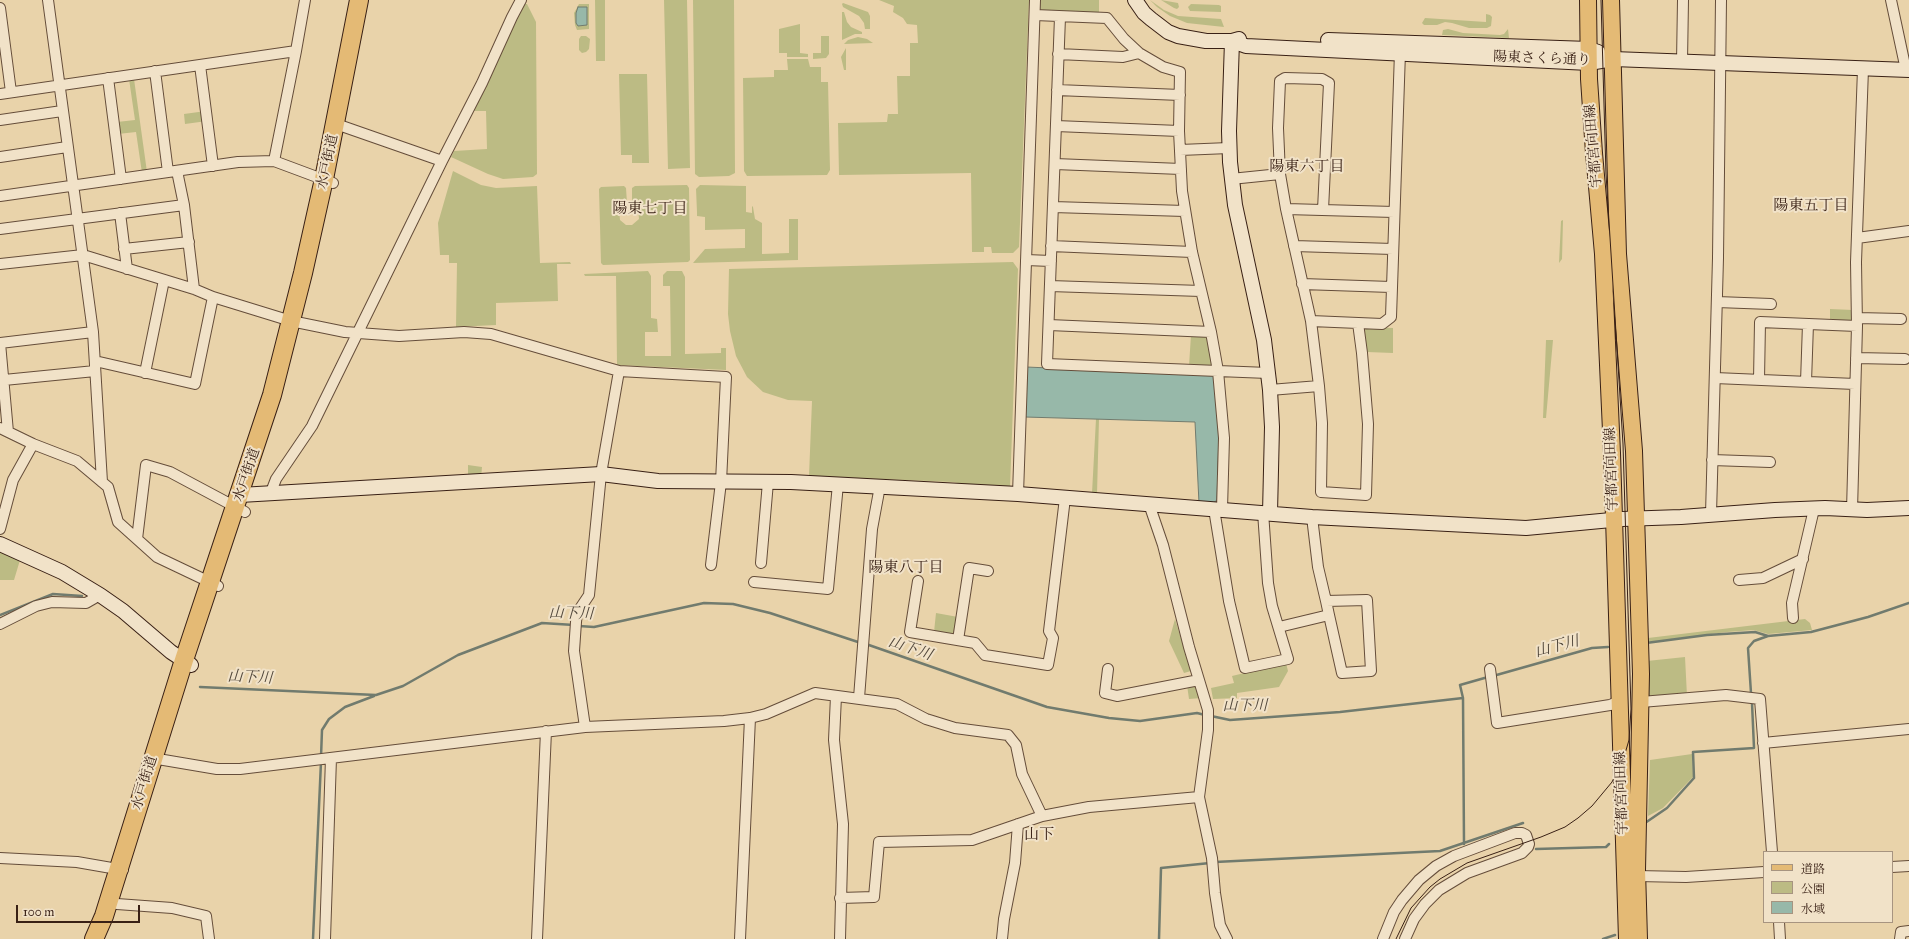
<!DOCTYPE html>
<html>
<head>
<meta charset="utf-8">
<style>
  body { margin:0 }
  #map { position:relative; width:1909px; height:939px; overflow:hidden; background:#e9d3aa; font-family:"IM FELL Great Primer","Noto Serif JP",serif }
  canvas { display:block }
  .legend { position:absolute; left:1763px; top:851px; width:130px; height:72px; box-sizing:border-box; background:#f1e2c8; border:1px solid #a79480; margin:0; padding:5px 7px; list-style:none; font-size:12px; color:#392015 }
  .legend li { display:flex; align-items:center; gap:8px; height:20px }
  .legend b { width:20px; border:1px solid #a79480 }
  .scale { position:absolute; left:16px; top:905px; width:124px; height:18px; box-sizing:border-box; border:2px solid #392015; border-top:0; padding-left:5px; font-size:12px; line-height:14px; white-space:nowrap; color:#392015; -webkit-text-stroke:3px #f1e2c8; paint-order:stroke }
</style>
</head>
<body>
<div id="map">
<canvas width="1909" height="939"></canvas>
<ul class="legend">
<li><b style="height:5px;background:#e4ba75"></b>道路</li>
<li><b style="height:11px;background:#bcbb84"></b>公園</li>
<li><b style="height:11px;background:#97b8a9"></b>水域</li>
</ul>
<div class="scale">100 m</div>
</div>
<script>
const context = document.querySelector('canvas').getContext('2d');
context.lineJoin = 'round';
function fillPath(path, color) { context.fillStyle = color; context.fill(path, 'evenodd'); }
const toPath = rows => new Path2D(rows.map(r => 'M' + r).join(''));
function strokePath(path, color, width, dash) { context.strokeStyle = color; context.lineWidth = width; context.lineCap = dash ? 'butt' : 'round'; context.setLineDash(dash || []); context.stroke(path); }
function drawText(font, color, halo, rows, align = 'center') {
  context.font = font + ' "IM FELL Great Primer","Noto Serif JP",serif'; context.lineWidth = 4; context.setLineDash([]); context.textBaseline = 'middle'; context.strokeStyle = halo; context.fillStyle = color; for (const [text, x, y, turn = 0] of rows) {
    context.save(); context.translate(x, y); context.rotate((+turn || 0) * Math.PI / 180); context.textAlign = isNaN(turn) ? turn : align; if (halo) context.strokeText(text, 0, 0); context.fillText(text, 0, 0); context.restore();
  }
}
const green = toPath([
  [595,0,605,0,605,61,596,61],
  [664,0,687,0,690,168,668,169],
  [693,0,734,0,735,173,729,176,699,177,695,174],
  [879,0,1029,0,1019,247,1013,253,992,253,991,247,984,247,984,252,972,252,971,173,839,175,838,123,887,122,888,114,898,114,897,76,910,76,910,43,918,43,917,25,907,24,903,18,893,12,894,6],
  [1040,0,1099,0,1099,14,1043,12,1040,9],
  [1150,0,1164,10,1178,16,1221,19,1224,27,1187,23,1170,16,1157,7],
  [1161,0,1178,3,1179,7,1177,9,1174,8],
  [843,3,868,12,870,16,870,29,865,29,864,23,859,16,843,7,842,4],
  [522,4,527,4,536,22,537,174,533,177,503,179,488,174,451,157,454,151,487,149,486,111,471,111],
  [579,4,589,4,589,29,577,30,575,25,574,13],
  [1191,4,1219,5,1221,6,1221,12,1190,11,1188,7],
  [842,12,844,12,847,22,851,27,862,32,862,34,855,34,842,40],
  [1486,14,1490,15,1492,17,1491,26,1487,28,1469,28,1452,23,1445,22,1437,25,1424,25,1422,23,1425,18,1486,22],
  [800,24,800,53,808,54,808,57,787,57,787,53,779,53,779,29],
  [1448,29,1463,33,1500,35,1504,34,1508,29,1509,38,1442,35,1443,30],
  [581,36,586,36,590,39,589,49,586,52,582,53,579,50,579,39],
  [821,36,829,36,829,54,826,58,813,59,813,53,821,53],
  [858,37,867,39,873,43,844,44,848,40],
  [846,48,846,70,844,70,841,57],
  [787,59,808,59,810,67,821,67,821,82,828,82,830,170,827,175,747,176,744,171,743,78,774,77,774,70,788,70],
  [619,74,647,74,649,163,632,163,632,155,621,155],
  [129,79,134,79,147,172,142,173,136,132,118,134,117,122,135,120],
  [206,111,207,121,185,124,184,114],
  [453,171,481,185,496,188,537,186,540,263,570,262,571,264,557,264,558,301,496,303,496,325,456,327,457,263,449,263,449,255,440,255,438,223],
  [687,185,689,188,690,260,688,262,603,265,601,263,599,189,601,187,624,186,626,188,627,203,623,205,619,210,620,220,626,225,632,225,639,219,638,208,632,203,632,188,635,186],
  [700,185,746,186,746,212,752,213,752,206,753,207,755,219,762,223,762,254,789,253,789,219,798,219,798,260,693,263,705,249,745,248,745,229,705,230,705,217,697,216,697,212,696,189],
  [1563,220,1562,259,1559,263,1561,221],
  [1013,262,1018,269,1010,488,975,486,953,482,809,476,812,401,788,400,763,392,747,377,736,356,730,331,728,314,729,269],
  [648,271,651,276,651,318,657,319,658,332,645,332,645,356,671,356,670,286,663,286,663,275,667,271,682,271,685,277,685,354,721,353,721,348,726,348,726,370,617,365,616,276,585,276,584,274],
  [1830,309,1853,310,1853,318,1849,322,1830,321],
  [1368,327,1393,328,1393,353,1367,352,1364,331],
  [1191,335,1206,335,1210,339,1213,363,1208,367,1189,366],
  [1546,340,1553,340,1546,418,1543,418],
  [1096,419,1099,419,1097,494,1092,493],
  [468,465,482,467,481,478,472,478,468,474],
  [0,551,20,560,14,580,0,580],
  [936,613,958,617,956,631,951,634,934,632],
  [1175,619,1191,671,1184,673,1169,641],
  [1805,619,1810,623,1812,630,1768,634,1754,630,1727,632,1648,642,1648,638],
  [1685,657,1687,696,1648,697,1647,661],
  [1286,663,1288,671,1279,687,1237,693,1237,698,1213,699,1211,688,1234,683,1232,676],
  [1192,684,1197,687,1202,698,1189,699,1187,685],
  [1692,754,1693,777,1663,808,1648,816,1650,760]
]);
const water = toPath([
  [578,7,587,7,587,25,578,26,576,23,576,13,578,7],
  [1026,367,1212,375,1216,379,1219,433,1217,500,1212,504,1199,503,1195,422,1025,417,1026,367]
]);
const stream = toPath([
  [0,615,53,594,82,596],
  [579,626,594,627,704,603,733,604,770,613,861,643],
  [1646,643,1707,635,1755,632,1768,636,1811,632,1868,617,1909,603],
  [866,644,1047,707,1109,718,1140,721,1197,713,1205,715],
  [1493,676,1592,648,1608,647],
  [200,687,376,695,403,686,458,655,542,623,574,625],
  [1751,693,1748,648,1754,641,1768,636],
  [1463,698,1464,844],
  [1211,716,1230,720,1340,712,1463,698,1460,685,1488,677],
  [321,757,322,730,329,719,345,707,374,696],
  [1645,823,1667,808,1694,778,1693,752,1754,748,1752,703],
  [1536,849,1606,847,1609,844],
  [1215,862,1440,851,1523,823],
  [313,939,321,762],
  [1159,939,1161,868,1210,863],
  [1603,939,1615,935]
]);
const street = toPath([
  [48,0,93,332,102,482],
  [305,0,296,51,274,161,333,183],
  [1891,0,1906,70],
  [0,8,11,92],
  [1035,15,1107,18,1124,39,1139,53,1163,67,1180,72,1179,131,1182,191,1192,252,1211,332,1218,371,1268,373],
  [1060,17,1047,364,1218,371,1224,438,1222,509],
  [1058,54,1123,57,1139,53],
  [1682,62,1683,0],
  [200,65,213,166],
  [155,71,168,172],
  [108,78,121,179],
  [1057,90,1180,95],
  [0,94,296,51],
  [0,120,62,111],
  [336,124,442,161],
  [1056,126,1179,131],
  [1180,150,1229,148],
  [0,157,67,147],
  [1055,164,1181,169],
  [177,171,184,205,194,289],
  [1280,174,1278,128,1280,81,1285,78,1322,79,1329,83,1323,210],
  [1231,179,1280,174,1286,209,1311,321],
  [0,196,238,162,274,161],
  [1053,207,1185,211],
  [1286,209,1394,212],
  [120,213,127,269],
  [0,229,184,205],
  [1857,238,1909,231],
  [1051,246,1192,252],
  [1294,246,1393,249],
  [124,249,189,242],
  [1026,260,1051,261],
  [0,264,83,255,194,289,213,297],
  [1302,284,1391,287],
  [1050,286,1201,291],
  [1717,302,1771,304],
  [1857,318,1901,319],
  [1358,323,1362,353,1368,424,1366,495,1321,492,1322,423,1319,386,1311,321,1382,324,1391,317,1400,52],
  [1049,325,1211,332],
  [0,343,93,332],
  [0,343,8,432],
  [1856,358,1905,359],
  [95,361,195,384,213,297,291,321,345,332,399,336,464,332,491,334,619,371,726,377,721,482,711,565],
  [145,373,164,280],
  [1715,378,1855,384],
  [4,380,95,371],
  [1759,380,1760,322,1857,326],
  [1806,382,1808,324],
  [1270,390,1319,386],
  [0,428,33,444,77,461,108,487,118,522,157,557,218,586],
  [1712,460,1770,462],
  [271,492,276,479,312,426,442,161,482,83,512,17,521,0],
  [1018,494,1035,0],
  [1149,504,1163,545,1189,647,1208,710,1208,730,1199,797,1212,858,1215,893,1220,925,1227,939],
  [1214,509,1229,601,1245,668,1288,659,1272,606,1268,583,1263,512],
  [1852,510,1857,326,1856,262,1863,69],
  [1711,514,1718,258,1721,0],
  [1312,517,1318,567,1326,601,1329,615,1342,673,1371,671,1367,600,1326,601],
  [0,529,13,480,33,444],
  [137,539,146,465,170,472,245,512],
  [761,563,768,482],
  [1739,580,1763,578,1803,559],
  [918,581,910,632,975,643,985,655,1048,665,1053,638,1049,631,1065,498],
  [754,582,828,589,838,484],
  [1793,618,1792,603,1814,509],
  [0,624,36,606,52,602,86,603,100,595],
  [1279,627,1329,615],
  [958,640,969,568,988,571],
  [1108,669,1105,693,1117,696,1199,680],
  [1490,669,1497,723,1610,705,1620,701],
  [836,696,834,740,843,824,840,939],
  [859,698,872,529,880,486],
  [1641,702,1726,695,1760,699,1772,852],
  [585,727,574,651,576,622,577,613,589,595,601,474,619,371],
  [1763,743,1909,729],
  [152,758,217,769,240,769,585,727,724,721,750,718,766,714,815,693,897,704,926,719,955,728,1008,735,1016,745,1022,774,1042,816,1089,807,1199,797],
  [0,858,77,862,123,870],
  [1892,867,1909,866],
  [1637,876,1686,877,1764,872],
  [840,898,874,897,879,842,972,840,1042,816],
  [117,904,172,908,206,916,209,939],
  [1779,922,1780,939],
  [325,939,331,758],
  [537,939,546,731],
  [740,939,750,718],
  [1002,939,1004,919,1015,863,1018,824],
  [1383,939,1394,912,1402,900,1419,880,1436,866,1454,856,1515,833,1522,833,1526,835,1529,844,1528,847,1522,853,1467,873,1439,890,1425,904,1414,919,1405,939],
  [1900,939,1901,932,1909,931]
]);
const secondary = toPath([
  [1135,0,1144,13,1151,19,1168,32,1178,36,1206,41,1232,41,1239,39],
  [1328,40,1589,49,1598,52],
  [1232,41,1246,46,1589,63,1613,59,1909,70],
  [1232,41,1229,131,1230,162,1235,205,1264,340,1270,390,1272,427,1270,513],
  [240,495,601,474,658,481,791,482,1018,494,1312,517,1526,528,1622,519,1681,517,1775,510,1825,508,1867,510,1909,508],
  [0,544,62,572,100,595,123,611,171,652,191,665]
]);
const primary = toPath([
  [1588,0,1589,79,1594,153,1603,254,1612,453,1627,939],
  [1611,0,1618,254,1634,451,1641,674,1637,870,1639,939]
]);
const highway = toPath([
  [94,939,104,916,184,660,272,395,303,273,324,179,359,0]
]);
const tram = toPath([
  [1396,939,1411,908,1430,887,1440,879,1467,863,1541,837,1565,827,1578,818,1592,806,1612,782,1624,757,1629,740,1631,709,1623,444,1606,174,1601,0]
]);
const streetNames = [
  ["陽東さくら通り",1542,59,2],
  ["宇都宮向田線",1594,146,-95],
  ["水戸街道",328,162,-78],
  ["宇都宮向田線",1612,469,-92],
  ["水戸街道",247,475,-71],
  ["水戸街道",145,783,-73],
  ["宇都宮向田線",1622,793,-92]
];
const neighbourhoodNames = [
  ["陽東六丁目",1307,167],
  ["陽東五丁目",1811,206],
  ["陽東七丁目",650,209],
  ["陽東八丁目",906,568],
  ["山下",1039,835]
];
const waterNames = [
  ["山下川",571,614,2],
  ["山下川",1557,647,-15],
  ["山下川",910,649,19],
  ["山下川",250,678,3],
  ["山下川",1245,706]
];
fillPath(green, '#bcbb84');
fillPath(water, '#97b8a9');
strokePath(water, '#717b6e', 1);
strokePath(stream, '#717b6e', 2.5);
strokePath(street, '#654d3a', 12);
strokePath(secondary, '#392015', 16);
strokePath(primary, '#392015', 18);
strokePath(highway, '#392015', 20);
strokePath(street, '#f1e2c8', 10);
strokePath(secondary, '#f1e2c8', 14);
strokePath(primary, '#e4ba75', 16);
strokePath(highway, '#e4ba75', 18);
strokePath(tram, '#392015', 1);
drawText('14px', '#392015', '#f1e2c8', streetNames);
drawText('15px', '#392015', '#f1e2c8', neighbourhoodNames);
drawText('italic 15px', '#50463a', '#f1e2c8', waterNames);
</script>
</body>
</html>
